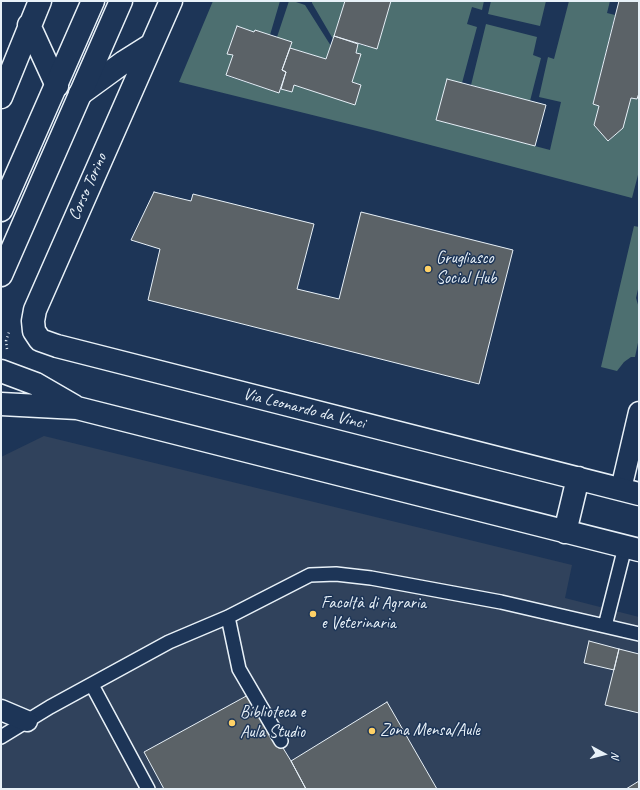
<!DOCTYPE html>
<html>
<head>
<meta charset="utf-8">
<style>
  body { margin:0 }
  #map { position:relative; width:640px; height:790px; overflow:hidden; background:#1d3557; font-family:Caveat,sans-serif }
  canvas { display:block }
  .frame { position:absolute; inset:0; border:2px solid #e8f1f8; pointer-events:none }
  .north { position:absolute; left:584px; top:734px; width:40px; height:40px; -webkit-text-stroke:3px #1d3557; paint-order:stroke; rotate:97deg; font-size:11px; font-weight:700; line-height:16px; text-align:center; color:#e8f1f8 }
  .north::after { content:''; display:block; margin:auto; width:14px; height:18px; background:#e8f1f8; clip-path:polygon(50% 0,100% 100%,50% 72%,0 100%) }
</style>
</head>
<body>
<div id="map">
<canvas width="640" height="790"></canvas>
<div class="frame"></div>
<div class="north">N</div>
</div>
<script>
const context = document.querySelector('canvas').getContext('2d');
context.lineJoin = 'round';
function fillPath(path, color) { context.fillStyle = color; context.fill(path, 'evenodd'); }
const toPath = rows => new Path2D(rows.map(r => 'M' + r).join(''));
function strokePath(path, color, width, dash) { context.strokeStyle = color; context.lineWidth = width; context.lineCap = dash ? 'butt' : 'round'; context.setLineDash(dash || []); context.stroke(path); }
function drawText(font, color, halo, rows, align = 'center') {
  context.font = font + ' Caveat,sans-serif'; context.lineWidth = 3; context.setLineDash([]); context.textBaseline = 'middle'; context.strokeStyle = halo; context.fillStyle = color; for (const [text, x, y, turn = 0] of rows) {
    context.save(); context.translate(x, y); context.rotate((+turn || 0) * Math.PI / 180); context.textAlign = isNaN(turn) ? turn : align; if (halo) context.strokeText(text, 0, 0); context.fillText(text, 0, 0); context.restore();
  }
}
const built = toPath([
  [44,436,572,565,565,598,639,617,639,789,1,789,1,457]
]);
const green = toPath([
  [213,1,280,1,270,35,255,30,254,32,237,26,228,53,233,55,227,76,279,93,281,89,292,92,294,85,355,104,361,85,352,82,360,54,356,53,358,44,377,49,391,1,484,1,482,10,472,7,467,24,477,27,462,83,436,120,550,150,561,102,539,97,548,57,554,59,569,1,610,1,607,13,615,15,593,104,599,106,594,125,609,141,621,128,631,98,637,99,639,93,639,171,632,198,377,131,179,82],
  [289,1,293,1,305,5,331,46,326,59,290,48,277,37],
  [312,1,345,1,333,39,312,3],
  [491,1,546,1,540,26,488,14],
  [486,24,537,37,533,55,541,58,530,101,471,85],
  [634,226,639,227,639,285,636,298,639,308,639,338,635,357,631,357,624,362,617,371,601,367]
]);
const building = toPath([
  [345,1,391,1,377,49,334,36,345,1],
  [619,1,639,1,639,93,637,99,631,98,623,128,608,141,594,125,599,106,593,104,619,1],
  [237,26,254,32,255,30,292,42,282,70,286,72,279,93,226,75,233,55,227,54,237,26],
  [334,36,358,44,356,53,361,54,352,82,361,85,355,105,294,85,292,92,281,89,286,72,282,70,290,48,326,59,334,36],
  [447,79,546,105,535,146,436,120,447,79],
  [154,192,191,201,193,194,314,224,297,289,339,299,361,212,513,250,479,384,148,300,160,249,131,240,154,192],
  [589,641,619,649,614,670,584,663,589,641],
  [619,649,639,654,639,713,605,705,619,649],
  [250,694,291,761,306,789,164,789,144,752,250,694],
  [387,702,437,789,306,789,291,761,387,702],
  [639,781,639,789,626,789,639,781]
]);
const path = toPath([
  [7,349,6,341,9,332]
]);
const service = toPath([
  [228,617,239,669,281,741],
  [605,626,625,547],
  [92,685,148,789],
  [1,737,50,707,169,642,228,617,310,575,336,574,371,578,501,602,639,634]
]);
const pedestrian = toPath([
  [621,489,639,412],
  [1,710,27,721]
]);
const minor = toPath([
  [171,1,35,310,33,321,34,331,40,340,57,346,639,494],
  [29,25,57,86],
  [80,94,124,62,151,45],
  [1,97,40,1],
  [1,371,36,384,74,406],
  [1,404,77,408,639,550],
  [565,532,578,478]
]);
const tertiary = toPath([
  [1,210,93,1],
  [1,275,121,1]
]);
const markers = [
  [428,269,4,"#ffd166"],
  [313,614,4,"#ffd166"],
  [232,723,4,"#ffd166"],
  [372,731,4,"#ffd166"]
];
const streetNames = [
  ["Corso Torino",88,187,-66],
  ["Via Leonardo da Vinci",304,409,14]
];
const poiNames = [
  ["Grugliasco",436,259],
  ["Social Hub",436,279],
  ["Facoltà di Agraria",321,604],
  ["e Veterinaria",321,624],
  ["Biblioteca e",240,713],
  ["Aula Studio",240,733],
  ["Zona Mensa/Aule",380,731]
];
fillPath(built, '#30425c');
fillPath(green, '#4d6f70');
fillPath(building, '#5b6267');
strokePath(building, '#e8f1f8', 1);
strokePath(service, '#e8f1f8', 16);
strokePath(pedestrian, '#e8f1f8', 23);
strokePath(minor, '#e8f1f8', 25);
strokePath(tertiary, '#e8f1f8', 25);
strokePath(path, '#e8f1f8', 2.5, [1, 3]);
strokePath(service, '#1d3557', 13);
strokePath(pedestrian, '#1d3557', 20);
strokePath(minor, '#1d3557', 22);
strokePath(tertiary, '#1d3557', 22);
for (const [x, y, r, color] of markers) { const dot = new Path2D(); dot.arc(x, y, r, 0, 2 * Math.PI); context.fillStyle = color; context.fill(dot); strokePath(dot, '#1d3557', 1.5); }
drawText('17px', '#e8f1f8', '#1d3557', streetNames);
drawText('17px', '#e8f1f8', '#1d3557', poiNames, 'left');
</script>
</body>
</html>
